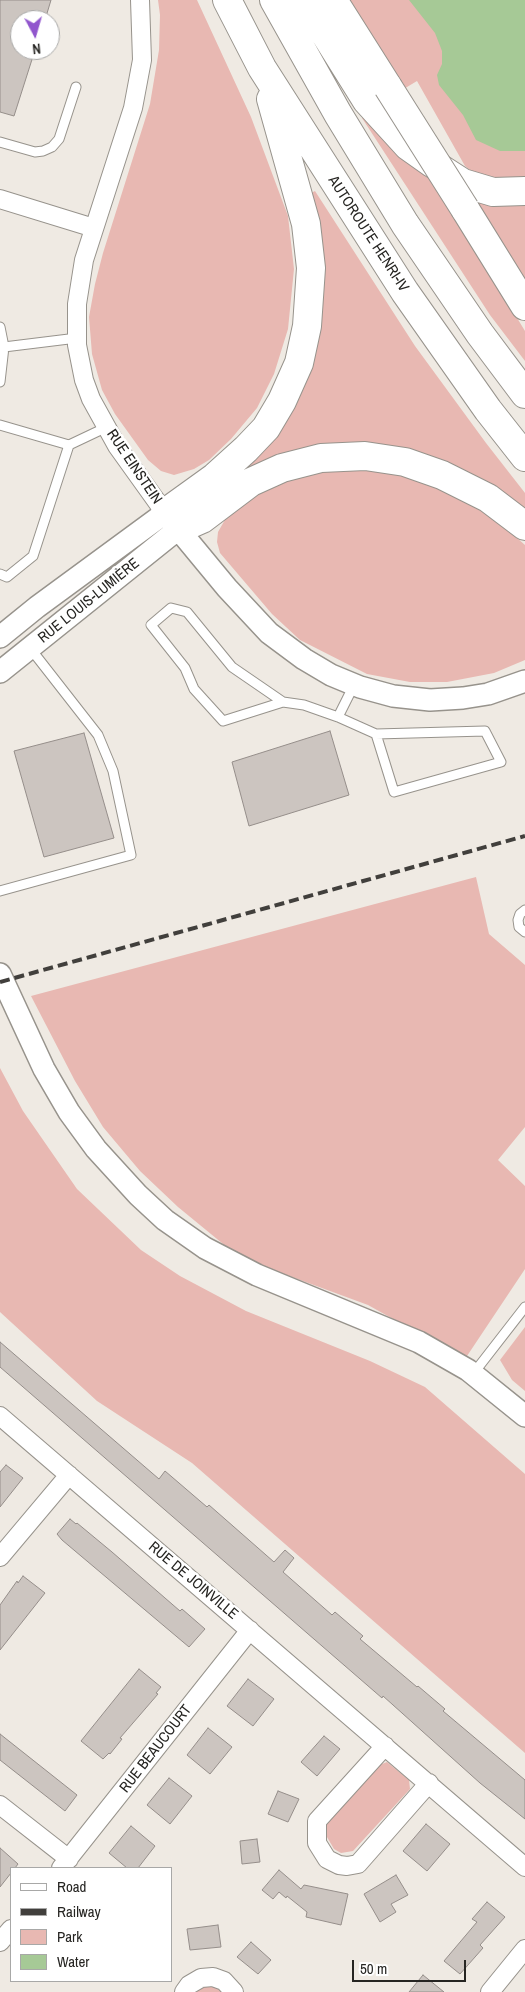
<!DOCTYPE html>
<html>
<head>
<meta charset="utf-8">
<style>
  body { margin:0 }
  #map { position:relative; width:525px; height:1992px; overflow:hidden; background:#efeae3; font-family:"Archivo Narrow",sans-serif }
  canvas { display:block }
  .legend { position:absolute; left:10px; top:1867px; width:162px; height:115px; box-sizing:border-box; background:#fff; border:1px solid #a8a8a7; margin:0; padding:6px 9px; list-style:none; font-size:15px; color:#262522 }
  .legend li { display:flex; align-items:center; gap:10px; height:25px }
  .legend b { width:25px; border:1px solid #a8a8a7 }
  .north { position:absolute; left:10px; top:10px; width:50px; height:50px; box-sizing:border-box; background:#fff; border:1px solid #a8a8a7; border-radius:50%; rotate:174deg; font-size:14px; font-weight:700; line-height:20px; text-align:center; color:#262522 }
  .north::after { content:''; display:block; margin:auto; width:18px; height:22px; background:#9156cd; clip-path:polygon(50% 0,100% 100%,50% 72%,0 100%) }
  .scale { position:absolute; left:352px; top:1960px; width:114px; height:22px; box-sizing:border-box; border:2px solid #262522; border-top:0; padding-left:6px; font-size:15px; line-height:18px; white-space:nowrap; color:#262522; -webkit-text-stroke:4px #fff; paint-order:stroke }
</style>
</head>
<body>
<div id="map">
<canvas width="525" height="1992"></canvas>
<ul class="legend">
<li><b style="height:6px;background:#fff"></b>Road</li>
<li><b style="height:6px;background:#413f3c"></b>Railway</li>
<li><b style="height:14px;background:#e8b8b2"></b>Park</li>
<li><b style="height:14px;background:#a6c996"></b>Water</li>
</ul>
<div class="north">N</div>
<div class="scale">50 m</div>
</div>
<script>
const context = document.querySelector('canvas').getContext('2d');
context.lineJoin = 'round';
function fillPath(path, color) { context.fillStyle = color; context.fill(path, 'evenodd'); }
const toPath = rows => new Path2D(rows.map(r => 'M' + r).join(''));
function strokePath(path, color, width, dash) { context.strokeStyle = color; context.lineWidth = width; context.lineCap = dash ? 'butt' : 'round'; context.setLineDash(dash || []); context.stroke(path); }
function drawText(font, color, halo, rows, align = 'center') {
  context.font = font + ' "Archivo Narrow",sans-serif'; context.lineWidth = 5; context.setLineDash([]); context.textBaseline = 'middle'; context.strokeStyle = halo; context.fillStyle = color; for (const [text, x, y, turn = 0] of rows) {
    context.save(); context.translate(x, y); context.rotate((+turn || 0) * Math.PI / 180); context.textAlign = isNaN(turn) ? turn : align; if (halo) context.strokeText(text, 0, 0); context.fillText(text, 0, 0); context.restore();
  }
}
const green = toPath([
  [158,0,197,0,251,117,288,216,294,269,288,329,274,374,257,408,231,439,209,460,194,469,174,475,161,471,148,460,115,414,102,390,92,354,89,317,95,284,103,253,150,104,159,50,160,15],
  [347,0,525,0,525,181,505,181,476,175,465,166,417,81,402,90],
  [367,113,428,172,525,331,525,361,490,315,362,118],
  [315,191,415,346,486,443,525,493,525,518,415,457,245,477,240,470,299,391,307,195],
  [469,192,525,202,525,284],
  [336,469,366,469,396,472,440,488,474,505,508,530,525,545,525,660,494,673,447,682,410,682,367,674,300,640,272,614,220,553,217,542,218,532,226,518,238,505,276,480],
  [476,877,489,934,525,965,525,1127,498,1160,525,1186,525,1269,465,1359,368,1305,273,1270,228,1248,178,1207,140,1171,103,1127,75,1081,31,996],
  [0,1068,23,1111,77,1189,141,1250,180,1276,246,1311,370,1361,425,1387,525,1474,525,1753,192,1463,97,1401,0,1312],
  [525,1327,525,1391,512,1380,500,1360],
  [387,1762,409,1780,410,1789,353,1851,341,1853,334,1849,327,1837,327,1824,377,1766],
  [213,1986,224,1992,192,1992,199,1987]
]);
const water = toPath([
  [409,0,525,0,525,151,500,151,476,140,463,115,439,85,437,75,442,64,442,51,435,33]
]);
const building = toPath([
  [0,0,51,0,45,20,20,20,20,50,35,50,14,116,0,112,0,0],
  [330,731,349,795,249,826,232,762,330,731],
  [84,733,114,838,44,857,14,751,84,733],
  [0,1342,159,1479,165,1471,207,1507,209,1505,274,1562,285,1550,294,1558,283,1572,332,1615,335,1612,363,1636,360,1639,417,1687,418,1686,445,1709,443,1711,525,1780,525,1819,480,1783,383,1696,382,1698,0,1367,0,1342],
  [6,1465,23,1478,0,1507,0,1472,6,1465],
  [70,1519,76,1524,77,1523,112,1552,180,1611,182,1609,205,1629,189,1647,62,1540,57,1534,70,1519],
  [23,1576,45,1593,0,1650,0,1605,17,1581,18,1583,23,1576],
  [139,1669,161,1687,156,1693,158,1694,120,1738,122,1739,110,1754,109,1753,103,1759,81,1741,139,1669],
  [248,1679,274,1699,253,1726,227,1706,248,1679],
  [208,1728,232,1747,210,1774,187,1755,208,1728],
  [0,1734,77,1795,65,1811,0,1760,0,1734],
  [324,1736,340,1749,317,1776,301,1762,324,1736],
  [169,1778,192,1796,170,1824,147,1805,169,1778],
  [278,1791,299,1799,288,1822,268,1814,278,1791],
  [426,1824,450,1844,427,1871,403,1851,426,1824],
  [131,1826,155,1846,138,1868,127,1868,109,1853,131,1826],
  [257,1839,260,1862,242,1864,240,1841,257,1839],
  [0,1848,18,1864,15,1868,11,1868,11,1873,0,1887,0,1848],
  [279,1870,301,1889,304,1885,348,1894,341,1925,306,1917,307,1912,287,1896,286,1898,279,1892,273,1899,262,1890,279,1870],
  [396,1875,408,1895,391,1904,396,1912,380,1922,364,1894,396,1875],
  [487,1902,505,1917,480,1945,483,1948,460,1974,444,1961,477,1922,472,1919,487,1902],
  [218,1925,221,1947,190,1950,187,1929,218,1925],
  [251,1942,271,1960,258,1974,237,1957,251,1942],
  [423,1975,444,1992,409,1992,423,1975]
]);
const service = toPath([
  [0,142,35,152,43,151,52,147,59,139,76,87],
  [0,327,4,347,77,338],
  [0,382,4,347],
  [0,425,69,445,107,427],
  [0,574,7,577,33,556,69,445],
  [283,702,232,667,187,612,171,608,151,625,185,668,194,689,223,721,283,702,304,705,338,717,354,685],
  [338,717,376,734,394,792,501,762,485,731,376,734],
  [0,891,131,855,113,771,98,735,30,648],
  [525,910,520,914,518,920,519,927,525,932],
  [473,1374,525,1307]
]);
const minor = toPath([
  [140,0,142,60,133,108,84,260,77,304,77,345,84,380,91,399,117,446,165,513],
  [0,199,94,228],
  [0,1416,525,1867],
  [0,1557,69,1475],
  [385,1746,317,1821,317,1843,327,1859,339,1865,347,1866,358,1864,429,1783],
  [0,1805,69,1859],
  [61,1868,250,1630],
  [0,1942,11,1929],
  [184,1992,189,1985,201,1978,213,1977,224,1981,234,1992],
  [490,1992,525,1949]
]);
const tertiary = toPath([
  [0,637,37,607,165,513,227,588,269,633,304,659,331,675,360,687,393,696,430,700,463,698,488,694,525,681],
  [0,672,177,530],
  [0,974,44,1069,69,1112,96,1149,138,1195,165,1220,205,1248,257,1275,419,1342,468,1370,525,1416]
]);
const motorway = toPath([
  [227,0,262,68,405,292,488,410,525,457],
  [274,0,338,114,405,224,480,334,525,394],
  [304,0,367,101,408,146,432,163,463,183,493,192,525,191],
  [333,0,388,87],
  [465,209,525,306],
  [165,513,215,477,246,449,266,428,282,401,299,363,307,326,311,268,306,224,271,99],
  [177,530,202,519,251,482,282,468,321,458,365,456,405,462,442,475,488,498,525,526]
]);
const rail = toPath([
  [0,982,525,836]
]);
const motorwayBridge = toPath([
  [388,87,465,209]
]);
const streetNames = [
  ["AUTOROUTE HENRI-IV",368,234,57],
  ["RUE EINSTEIN",134,467,56],
  ["RUE LOUIS-LUMIÈRE",89,601,-39],
  ["RUE DE JOINVILLE",193,1581,40],
  ["RUE BEAUCOURT",156,1749,-52]
];
fillPath(green, '#e8b8b2');
fillPath(water, '#a6c996');
fillPath(building, '#ccc5c0');
strokePath(building, '#958e8a', 1);
strokePath(service, '#97938c', 11);
strokePath(minor, '#97938c', 20);
strokePath(tertiary, '#97938c', 24);
strokePath(motorway, '#97938c', 30);
strokePath(service, '#fff', 9);
strokePath(minor, '#fff', 18);
strokePath(tertiary, '#fff', 21);
strokePath(motorway, '#fff', 28);
strokePath(rail, '#413f3c', 4, [10, 5]);
strokePath(motorwayBridge, '#97938c', 30, []);
strokePath(motorwayBridge, '#fff', 28);
drawText('15px', '#262522', '#fff', streetNames);
</script>
</body>
</html>
